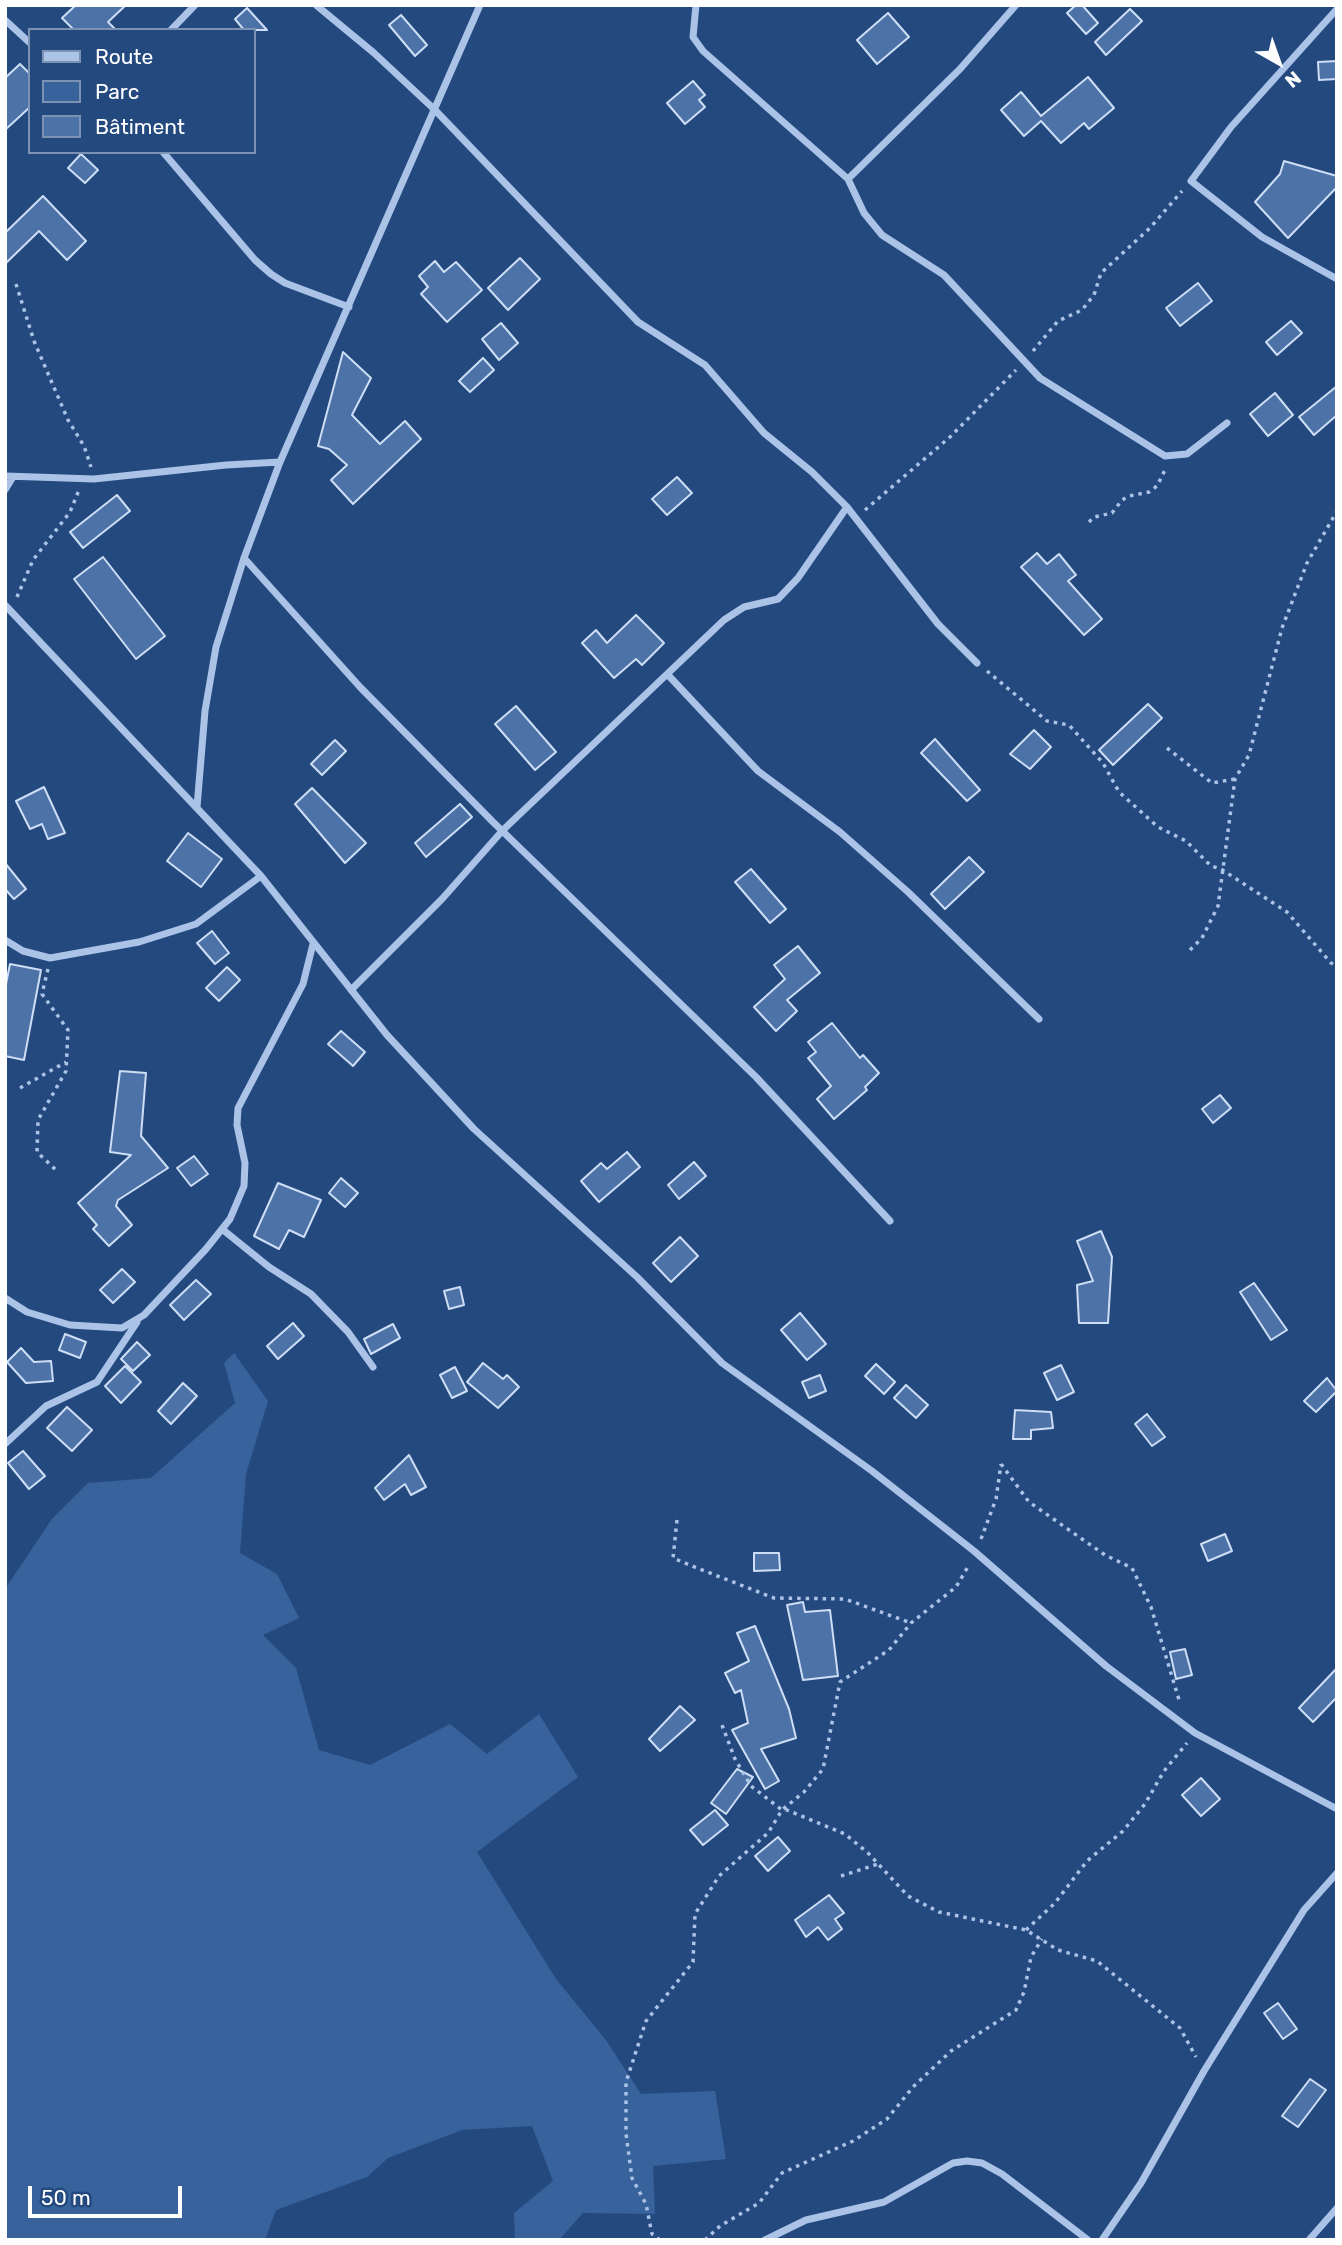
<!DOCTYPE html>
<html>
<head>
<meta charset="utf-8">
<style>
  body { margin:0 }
  #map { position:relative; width:1342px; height:2245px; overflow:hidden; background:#24497f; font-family:Rubik,sans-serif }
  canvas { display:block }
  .frame { position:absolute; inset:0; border:7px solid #fff; pointer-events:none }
  .legend { position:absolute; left:28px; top:28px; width:228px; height:126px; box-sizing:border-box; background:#24497f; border:2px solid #7c92b2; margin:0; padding:9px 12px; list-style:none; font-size:21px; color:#fff }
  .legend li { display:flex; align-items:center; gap:14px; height:35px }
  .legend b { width:35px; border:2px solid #7c92b2 }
  .north { position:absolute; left:1244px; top:28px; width:70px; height:70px; -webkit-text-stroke:5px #24497f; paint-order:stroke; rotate:140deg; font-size:19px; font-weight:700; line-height:28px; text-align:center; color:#fff }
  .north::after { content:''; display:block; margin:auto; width:24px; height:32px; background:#fff; clip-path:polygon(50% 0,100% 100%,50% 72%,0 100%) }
  .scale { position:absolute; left:28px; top:2186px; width:154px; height:32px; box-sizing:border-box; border:4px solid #fff; border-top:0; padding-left:9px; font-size:21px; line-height:24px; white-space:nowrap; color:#fff; -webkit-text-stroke:5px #24497f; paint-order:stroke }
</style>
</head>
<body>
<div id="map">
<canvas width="1342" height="2245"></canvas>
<div class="frame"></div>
<ul class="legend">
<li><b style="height:9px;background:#aac3e6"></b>Route</li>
<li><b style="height:19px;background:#38629c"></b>Parc</li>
<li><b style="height:19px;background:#4c72a8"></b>Bâtiment</li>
</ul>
<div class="north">N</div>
<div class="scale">50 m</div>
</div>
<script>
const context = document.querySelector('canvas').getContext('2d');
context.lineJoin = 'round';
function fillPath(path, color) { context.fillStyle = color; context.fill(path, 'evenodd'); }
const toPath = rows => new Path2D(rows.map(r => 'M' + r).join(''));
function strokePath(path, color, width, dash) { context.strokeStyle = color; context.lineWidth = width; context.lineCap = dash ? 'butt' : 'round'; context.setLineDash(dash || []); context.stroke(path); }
const green = toPath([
  [234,1353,268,1401,246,1474,240,1553,277,1574,299,1618,263,1635,296,1668,319,1750,370,1765,450,1724,487,1754,539,1714,578,1777,477,1852,556,1979,606,2040,641,2094,715,2091,726,2159,653,2166,655,2214,583,2213,559,2240,515,2240,514,2213,553,2181,532,2126,462,2130,388,2158,367,2177,276,2210,265,2240,5,2240,5,1589,52,1519,88,1483,151,1478,235,1403,224,1363]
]);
const building = toPath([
  [76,5,126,5,108,22,116,30,74,30,62,18,76,5],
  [1076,5,1082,5,1098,23,1086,34,1067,13,1076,5],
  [247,8,267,30,244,30,235,19,247,8],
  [1130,9,1142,21,1106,55,1095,42,1130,9],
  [888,13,909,37,877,64,857,40,888,13],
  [401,15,427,45,415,56,389,25,401,15],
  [1337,61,1337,79,1319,80,1318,62,1337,61],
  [20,64,30,74,30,107,5,130,5,78,20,64],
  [1088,77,1114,108,1089,129,1084,123,1061,143,1041,121,1024,136,1001,110,1021,92,1041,116,1088,77],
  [693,81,705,95,699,100,705,107,685,124,667,103,693,81],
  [81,154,98,170,85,183,68,168,81,154],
  [1284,161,1337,176,1337,187,1288,238,1255,202,1280,174,1284,161],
  [43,196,86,241,67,260,39,231,5,264,5,233,43,196],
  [520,258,540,279,508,310,488,288,520,258],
  [435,261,444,272,456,262,482,290,447,322,421,294,428,287,419,276,435,261],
  [1198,283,1212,301,1180,326,1166,308,1198,283],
  [1291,321,1302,333,1277,355,1266,342,1291,321],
  [501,323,518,343,499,360,482,339,501,323],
  [343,352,371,378,352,415,380,444,405,421,421,439,353,504,331,480,347,465,329,449,318,446,343,352],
  [483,358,494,370,470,392,459,381,483,358],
  [1337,386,1337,415,1314,435,1299,417,1337,386],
  [1275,393,1293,415,1268,436,1250,414,1275,393],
  [677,477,692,493,667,515,652,499,677,477],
  [117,495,130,511,83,548,70,532,117,495],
  [1037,553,1047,564,1059,554,1076,575,1068,581,1102,619,1084,635,1021,567,1037,553],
  [103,557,165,636,136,659,74,579,103,557],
  [636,615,664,643,642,665,636,659,614,678,582,643,596,630,607,643,636,615],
  [1148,704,1162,718,1113,765,1099,750,1148,704],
  [516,706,556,752,535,770,495,724,516,706],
  [1034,730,1051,747,1030,769,1010,754,1034,730],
  [935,739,980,790,967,801,921,753,935,739],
  [335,740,346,751,322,775,311,764,335,740],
  [44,787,65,833,48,839,42,824,30,829,16,801,44,787],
  [312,788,366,843,345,863,295,804,312,788],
  [460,804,472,817,426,857,415,843,460,804],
  [188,833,222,859,201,887,167,861,188,833],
  [969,857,984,872,945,909,931,894,969,857],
  [5,863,26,889,14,899,5,889,5,863],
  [751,869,786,909,770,923,735,882,751,869],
  [212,931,229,953,215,964,197,943,212,931],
  [798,946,820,973,787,1000,797,1011,776,1031,754,1007,785,979,774,965,798,946],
  [10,964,41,970,24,1060,5,1056,5,989,10,964],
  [227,967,240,980,219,1001,206,988,227,967],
  [832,1023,860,1058,863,1055,879,1073,865,1087,867,1090,834,1119,817,1099,831,1086,808,1058,816,1052,808,1042,832,1023],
  [341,1031,365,1052,353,1066,328,1044,341,1031],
  [120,1071,146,1073,141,1136,168,1168,118,1200,116,1206,132,1225,109,1246,93,1229,97,1225,78,1203,131,1155,110,1152,120,1071],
  [1220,1095,1231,1108,1213,1123,1202,1109,1220,1095],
  [627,1152,640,1167,599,1202,581,1181,601,1163,607,1169,627,1152],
  [194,1156,208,1174,191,1186,177,1168,194,1156],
  [694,1162,706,1176,679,1199,668,1185,694,1162],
  [341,1178,358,1193,345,1207,329,1193,341,1178],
  [278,1183,321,1200,304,1237,289,1230,279,1249,254,1236,278,1183],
  [1101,1231,1112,1257,1108,1323,1079,1323,1077,1285,1093,1281,1077,1241,1101,1231],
  [680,1237,698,1256,671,1282,653,1263,680,1237],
  [122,1269,135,1282,113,1303,100,1290,122,1269],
  [196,1280,211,1294,184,1320,170,1305,196,1280],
  [1254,1283,1287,1330,1271,1340,1240,1292,1254,1283],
  [460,1287,464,1305,449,1309,444,1291,460,1287],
  [800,1313,826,1344,807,1360,781,1330,800,1313],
  [293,1323,304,1336,278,1359,267,1346,293,1323],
  [393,1324,400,1338,371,1354,364,1339,393,1324],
  [65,1334,86,1342,80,1358,59,1350,65,1334],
  [137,1342,150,1355,133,1371,121,1359,137,1342],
  [21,1348,34,1362,51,1361,53,1381,26,1383,7,1362,21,1348],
  [483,1363,503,1379,507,1375,519,1387,498,1408,467,1382,483,1363],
  [876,1364,895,1382,884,1394,865,1376,876,1364],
  [1061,1365,1074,1392,1057,1400,1044,1373,1061,1365],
  [125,1366,141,1382,121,1403,105,1386,125,1366],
  [455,1367,467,1391,452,1398,440,1375,455,1367],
  [820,1375,826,1391,809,1398,802,1382,820,1375],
  [1327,1378,1337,1391,1316,1412,1304,1401,1327,1378],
  [183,1383,197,1396,171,1424,158,1411,183,1383],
  [906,1385,928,1405,916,1418,894,1398,906,1385],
  [67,1407,92,1430,72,1451,47,1428,67,1407],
  [1015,1410,1051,1412,1053,1428,1031,1430,1031,1439,1013,1439,1015,1410],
  [1147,1414,1165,1437,1152,1446,1135,1424,1147,1414],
  [23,1451,45,1476,29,1489,8,1463,23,1451],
  [409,1455,426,1487,411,1495,405,1484,384,1500,375,1488,409,1455],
  [1225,1534,1232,1551,1208,1561,1201,1544,1225,1534],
  [754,1553,779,1553,780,1570,754,1571,754,1553],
  [803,1602,805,1612,830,1610,838,1676,803,1680,787,1605,803,1602],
  [755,1626,789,1709,796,1738,761,1749,779,1781,765,1789,732,1730,748,1723,741,1690,735,1693,725,1673,749,1661,737,1633,755,1626],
  [1185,1649,1192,1675,1176,1679,1170,1652,1185,1649],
  [1337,1668,1337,1697,1313,1722,1299,1708,1337,1668],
  [680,1706,695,1720,660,1751,649,1739,680,1706],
  [737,1769,753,1777,726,1814,711,1803,737,1769],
  [1201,1778,1220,1799,1201,1816,1182,1795,1201,1778],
  [715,1810,728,1825,703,1845,690,1830,715,1810],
  [778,1837,790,1851,768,1871,755,1856,778,1837],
  [829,1895,844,1913,835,1919,842,1929,828,1940,818,1927,806,1937,795,1920,829,1895],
  [1278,2003,1297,2029,1283,2039,1264,2013,1278,2003],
  [1310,2079,1326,2090,1298,2127,1282,2116,1310,2079]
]);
const path = toPath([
  [16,284,34,341,68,420,84,446,91,467],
  [1033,351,1058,321,1082,310,1094,295,1101,273,1150,228,1182,191],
  [865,510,950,437,1016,370],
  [1089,522,1094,517,1112,513,1122,500,1129,496,1149,492,1157,486,1166,468],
  [17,597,33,560,70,512,79,490],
  [987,671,1047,721,1069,725,1103,763,1119,792,1158,827,1186,841,1211,866,1221,869,1287,912,1331,963,1337,966],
  [1167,748,1212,783,1235,779],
  [1190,950,1202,938,1218,906,1235,779,1249,755,1282,628,1307,563,1337,511],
  [48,969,42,994,68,1030,66,1071,38,1120,37,1152,56,1170],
  [20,1088,66,1062],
  [1001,1464,1029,1502,1105,1555,1132,1568,1151,1607,1180,1703],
  [677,1520,673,1558,697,1568,774,1598,845,1599,911,1623],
  [981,1539,996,1499,1001,1464],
  [722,1725,735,1759,751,1786,782,1810,787,1810,845,1834,868,1853,908,1896,939,1912,1026,1930,1058,1950,1097,1961,1180,2028,1196,2057],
  [841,1876,878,1864],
  [1026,1930,1055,1903,1087,1861,1123,1831,1145,1804,1164,1771,1187,1743],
  [660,2240,652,2234,646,2204,632,2178,626,2134,626,2082,646,2021,693,1962,695,1914,719,1876,768,1833,782,1810,804,1792,823,1769,840,1682,889,1650,911,1623,956,1587,969,1565],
  [705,2240,720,2226,759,2203,782,2173,853,2141,887,2119,913,2087,951,2051,1016,2010,1024,1992,1031,1957,1042,1939]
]);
const street = toPath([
  [316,5,374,53,435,110,638,322,705,365,764,433,812,472,847,507,938,624,977,663],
  [696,5,693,37,703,51,848,179,864,213,882,235,944,275,1040,378,1165,456,1187,454,1227,423],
  [1337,9,1231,127,1191,181,1262,237,1337,279],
  [5,20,30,43],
  [171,30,195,5],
  [163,152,255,260,271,274,285,283,349,307],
  [848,179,960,69,1016,5],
  [5,476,94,479,226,465,280,462],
  [5,490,13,477],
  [244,558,360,687,493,822,756,1077,890,1221],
  [5,605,261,876,387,1035,474,1129,637,1277,722,1363,872,1471,974,1551,1106,1666,1195,1733,1337,1809],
  [669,676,758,771,840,832,908,892,1039,1019],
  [197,807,205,711,216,647,244,558,280,462,480,5],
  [5,940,23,951,50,958,139,942,196,924,261,876],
  [351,990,442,899,503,830,724,620,744,607,778,599,798,578,847,507],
  [222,1229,269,1267,311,1294,348,1332,373,1367],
  [5,1298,27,1312,70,1325,122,1328,144,1315,206,1249,230,1219,244,1186,245,1163,237,1125,238,1108,303,984,313,944],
  [5,1444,46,1406,97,1382,137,1322],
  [765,2240,806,2220,884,2202,953,2163,967,2161,982,2163,1002,2174,1088,2240],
  [1102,2240,1141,2183,1204,2071,1304,1910,1337,1873],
  [1309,2240,1337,2208]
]);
fillPath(green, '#38629c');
fillPath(building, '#4c72a8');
strokePath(building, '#cddef5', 2);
strokePath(path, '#aac3e6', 3.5, [3.5, 5]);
strokePath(street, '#aac3e6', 7);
</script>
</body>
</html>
